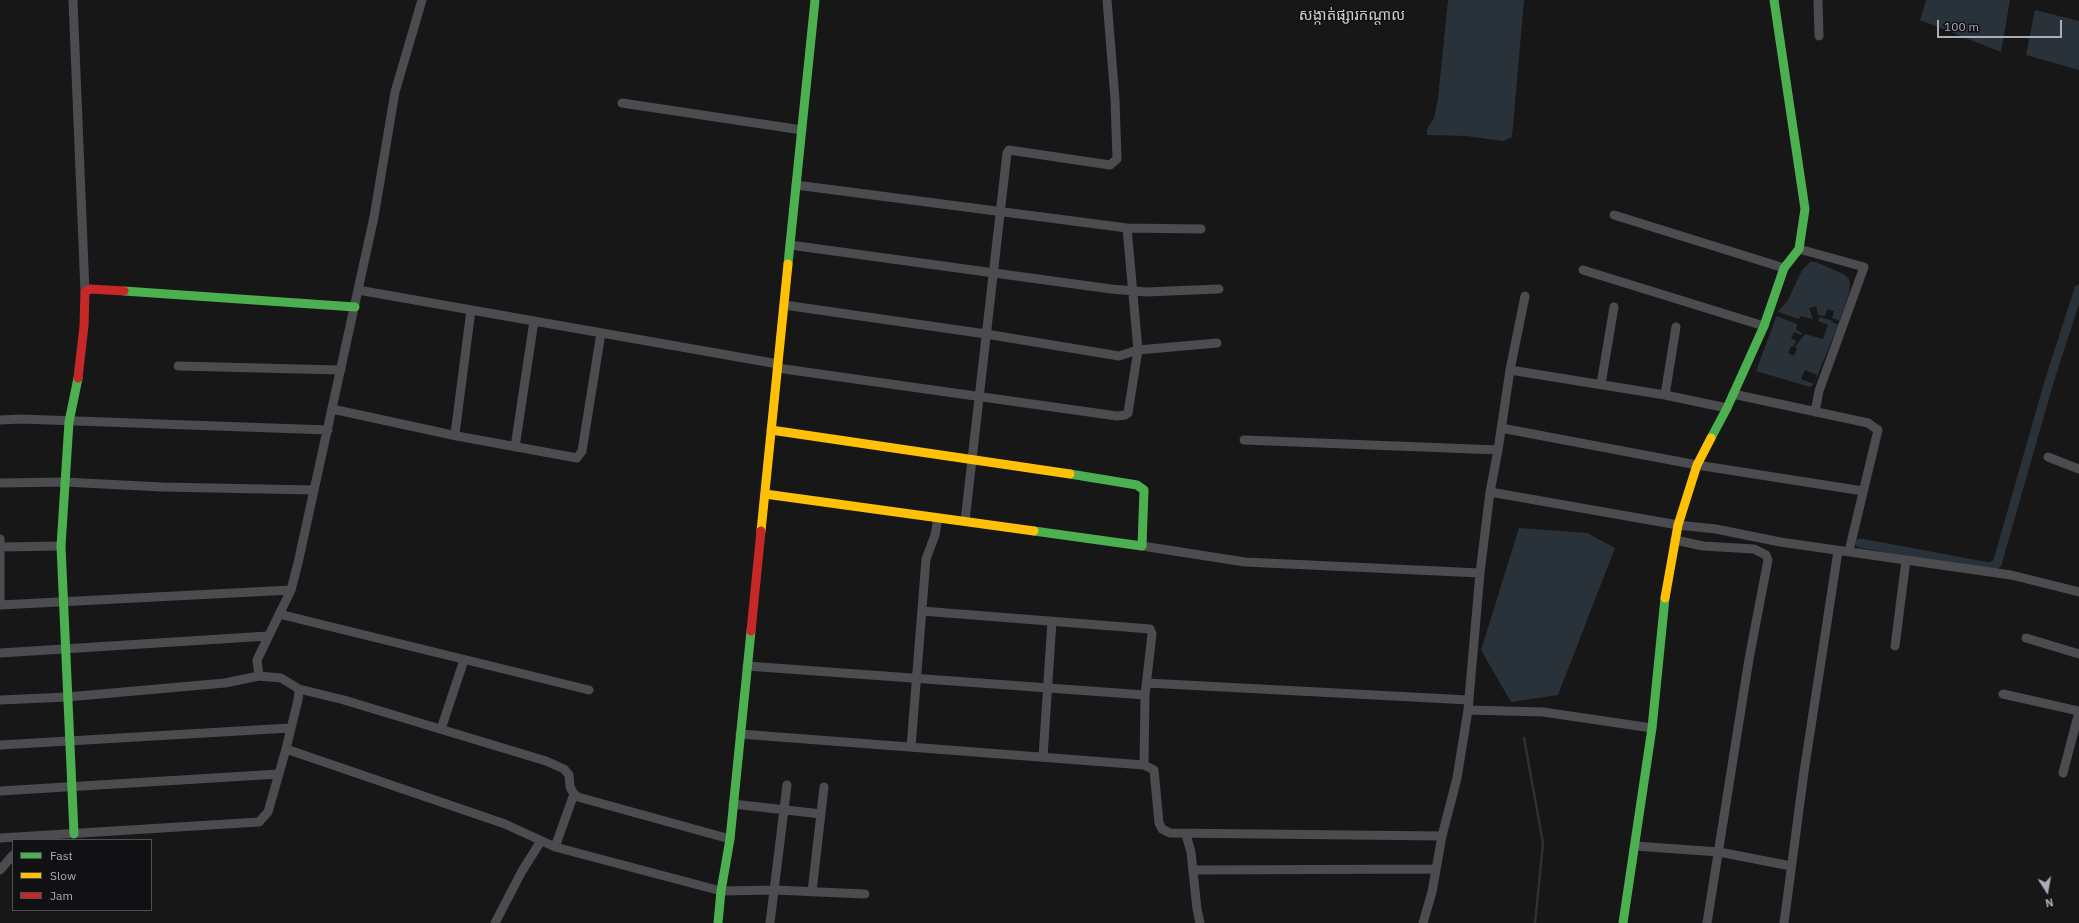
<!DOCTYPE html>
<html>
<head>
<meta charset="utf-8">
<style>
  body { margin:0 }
  #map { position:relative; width:2079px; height:923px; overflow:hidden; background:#171717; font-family:"IBM Plex Sans",sans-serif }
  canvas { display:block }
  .legend { position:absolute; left:12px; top:839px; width:140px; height:72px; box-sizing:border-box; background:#111113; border:1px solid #4d4f55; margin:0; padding:5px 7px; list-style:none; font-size:12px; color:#a8adb8 }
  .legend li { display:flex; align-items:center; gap:8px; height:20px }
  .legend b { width:20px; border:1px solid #4d4f55 }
  .north { position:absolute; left:2027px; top:871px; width:40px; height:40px; -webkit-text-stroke:3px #111113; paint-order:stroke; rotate:169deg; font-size:11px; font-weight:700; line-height:16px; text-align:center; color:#a8adb8 }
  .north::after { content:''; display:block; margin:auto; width:14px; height:18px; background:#a8adb8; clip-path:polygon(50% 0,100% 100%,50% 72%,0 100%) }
  .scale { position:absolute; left:1937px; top:20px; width:125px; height:18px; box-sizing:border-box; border:2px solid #a8adb8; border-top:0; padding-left:5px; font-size:12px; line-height:14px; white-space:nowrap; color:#a8adb8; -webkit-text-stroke:3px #111113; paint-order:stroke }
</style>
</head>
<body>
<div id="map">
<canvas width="2079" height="923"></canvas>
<ul class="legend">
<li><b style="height:5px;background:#4caf50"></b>Fast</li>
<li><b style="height:5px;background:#ffc107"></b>Slow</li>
<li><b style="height:5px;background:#c62828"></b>Jam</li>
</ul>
<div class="north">N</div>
<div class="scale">100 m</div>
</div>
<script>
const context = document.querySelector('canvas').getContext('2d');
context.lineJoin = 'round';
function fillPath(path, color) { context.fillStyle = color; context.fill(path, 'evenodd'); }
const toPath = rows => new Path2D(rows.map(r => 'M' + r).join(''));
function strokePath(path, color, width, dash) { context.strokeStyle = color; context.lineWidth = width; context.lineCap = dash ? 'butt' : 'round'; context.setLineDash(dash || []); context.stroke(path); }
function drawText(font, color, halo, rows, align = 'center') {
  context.font = font + ' "IBM Plex Sans","Noto Sans Khmer",sans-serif'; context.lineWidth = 3; context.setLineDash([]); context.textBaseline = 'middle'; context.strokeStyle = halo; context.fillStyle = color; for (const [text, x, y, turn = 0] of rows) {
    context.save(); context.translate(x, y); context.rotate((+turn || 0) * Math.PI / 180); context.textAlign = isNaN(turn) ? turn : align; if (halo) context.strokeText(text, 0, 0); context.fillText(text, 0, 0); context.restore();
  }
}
const water = toPath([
  [1448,0,1524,0,1512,137,1503,141,1466,136,1427,135,1427,129,1434,118,1438,99],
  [1926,0,2010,0,2001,52,1920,20],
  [2035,10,2079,21,2079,70,2026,55],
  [1810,262,1816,262,1845,275,1849,279,1850,284,1849,293,1836,330,1814,384,1810,387,1756,371,1778,312,1788,300,1802,270],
  [1519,528,1587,533,1615,548,1558,695,1511,702,1481,650]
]);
const pier = toPath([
  [1816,306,1818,315,1825,316,1827,309,1834,311,1832,318,1839,321,1838,324,1833,323,1833,321,1820,317,1818,321,1828,325,1823,339,1805,334,1795,347,1797,349,1794,356,1788,353,1791,346,1793,347,1796,341,1791,338,1794,332,1801,335,1802,333,1796,330,1797,324,1776,316,1778,312,1799,319,1800,316,1813,319,1809,308],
  [1805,370,1817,375,1814,384,1801,379]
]);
const stream = toPath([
  [1524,738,1543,843,1535,923]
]);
const canal = toPath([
  [1860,543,1989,567,1997,564,2049,382,2079,289]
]);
const street = toPath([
  [73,0,85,292],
  [1818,0,1819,36],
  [622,103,802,130],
  [796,185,1127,228,1201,229],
  [1614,215,1784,268],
  [790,245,1111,289,1146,292,1219,289],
  [1799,249,1864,267,1819,391,1815,412],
  [1583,270,1764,326],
  [358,290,778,364],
  [784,305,986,334,1119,356,1138,350,1217,343],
  [178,366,341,370],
  [777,368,1117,416,1125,415,1128,413,1138,350,1127,228],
  [1510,370,1665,395,1727,408],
  [1601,384,1614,307],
  [1733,394,1868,423,1878,430,1849,551],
  [1665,395,1676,327],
  [332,409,457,436,577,458,582,451,601,333],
  [0,420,21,419,328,430],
  [1501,428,1697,465,1863,491],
  [455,434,471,310],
  [1244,440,1498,450],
  [515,447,534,321],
  [2048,457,2079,469],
  [0,483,64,482,162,487,314,490],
  [1490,492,1678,525,1716,529,1780,542,2011,575,2079,592],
  [965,521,1007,153,1009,150,1110,165,1117,159,1115,99,1107,0],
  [0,539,0,605],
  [1675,540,1703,546,1754,549,1766,555,1768,560,1749,659,1707,923],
  [1142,546,1245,562,1480,573],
  [0,547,61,546],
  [0,605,291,590],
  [922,611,1150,629,1152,634,1145,695,1144,765],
  [279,614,589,690],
  [2026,638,2079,654],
  [1895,646,1906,560],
  [0,653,268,636],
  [747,666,1145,695],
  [259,676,257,660,291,590,298,563,374,217,395,92,422,0],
  [1147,683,1469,700],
  [299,689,344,700,546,761,564,769,569,775,570,787,574,794,578,797,730,839],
  [2003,694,2079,711],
  [0,700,67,697,225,683,259,676,281,678,299,689,298,700,286,749,268,812,259,822,0,838],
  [1468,710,1543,712,1652,728],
  [441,729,464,660],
  [740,734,1144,765,1154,770,1159,823,1162,829,1170,833,1442,836],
  [0,745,290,728],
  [911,747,926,559,935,535,938,518],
  [286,749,505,824,555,847,721,891,774,890,865,894],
  [1043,757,1052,621],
  [2063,773,2079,712],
  [0,791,279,774],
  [733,804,821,814],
  [1186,835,1191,852,1197,909,1200,923],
  [1635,846,1719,852,1791,866],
  [555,847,574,794],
  [0,870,13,855],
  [1193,870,1436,869],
  [812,892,824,787],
  [495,923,522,871,541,841],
  [770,923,787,785],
  [1423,923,1432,892,1442,836,1457,778,1468,710,1480,573,1490,492,1498,450,1510,370,1525,296],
  [1784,923,1804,772,1838,551]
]);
const fast = toPath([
  [788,264,815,0],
  [124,291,355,307],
  [1711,438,1727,408,1764,326,1784,268,1799,249,1805,209,1774,0],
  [1034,531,1142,546,1144,490,1137,485,1070,474],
  [74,834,61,546,69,422,78,378],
  [718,923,721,891,730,839,751,631],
  [1623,923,1652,728,1665,598]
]);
const slow = toPath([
  [771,430,1070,474],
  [765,494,1034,531],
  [761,531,788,264],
  [1665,598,1678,525,1697,465,1711,438]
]);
const jam = toPath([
  [78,378,84,326,85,292,90,289,124,291],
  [751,631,761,531]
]);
const quarterNames = [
  ["សង្កាត់ផ្សារកណ្ដាល",1352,16]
];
fillPath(water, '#2a3239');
fillPath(pier, '#171717');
strokePath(stream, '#2a3239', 2.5);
strokePath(canal, '#2a3239', 9);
strokePath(street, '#4b4c50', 9);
strokePath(fast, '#4caf50', 9);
strokePath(slow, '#ffc107', 9);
strokePath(jam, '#c62828', 9);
drawText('15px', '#c9ccd4', '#111113', quarterNames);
</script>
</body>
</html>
